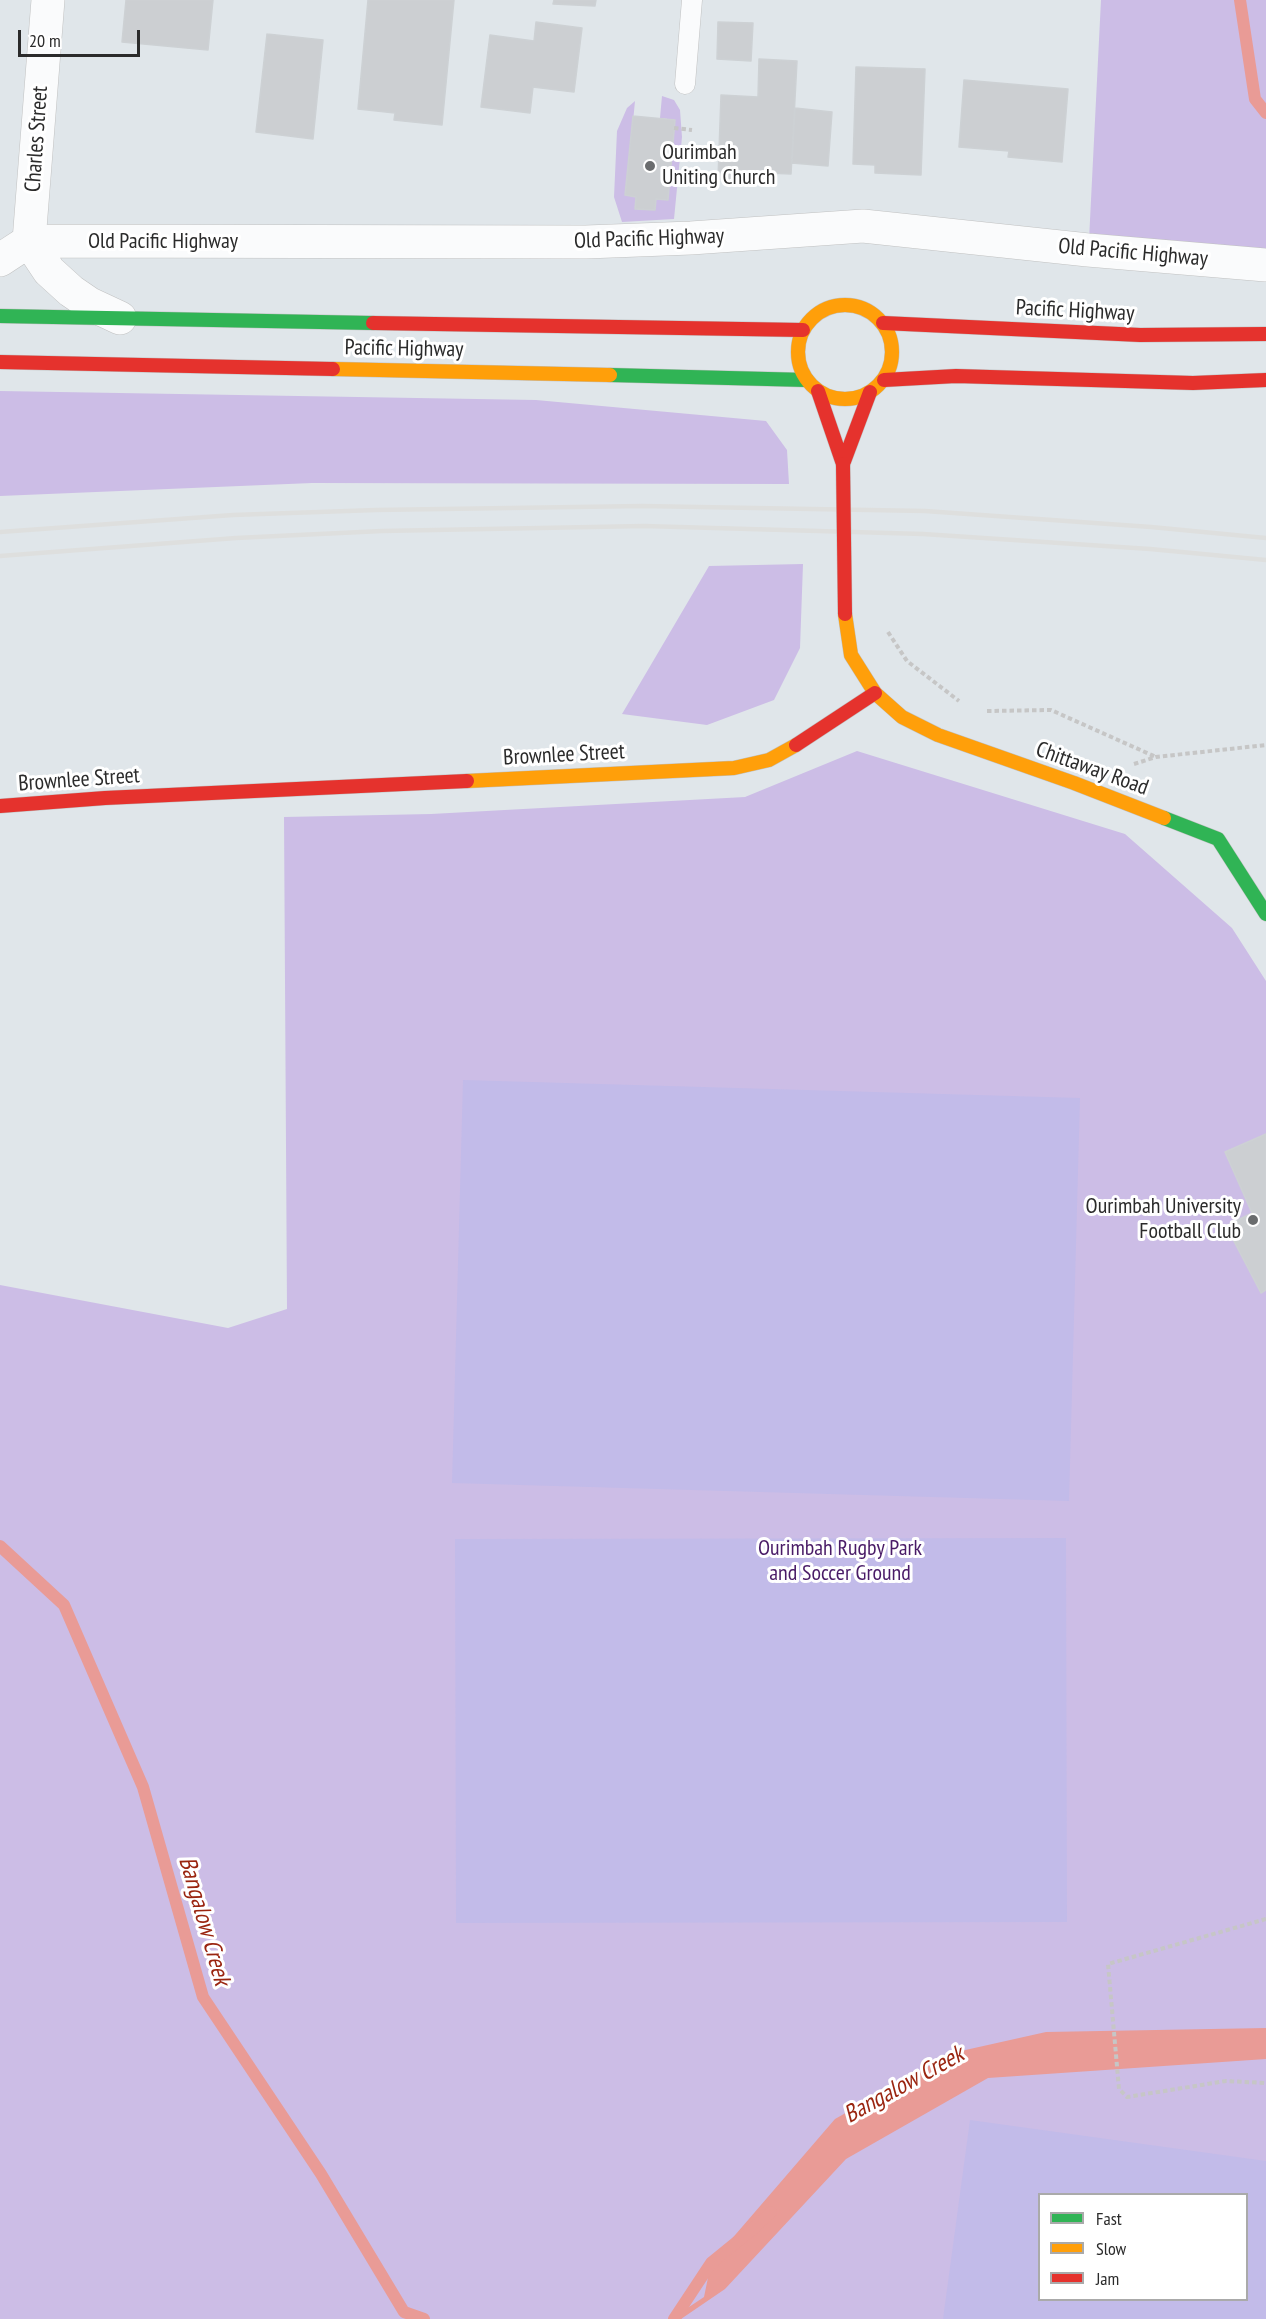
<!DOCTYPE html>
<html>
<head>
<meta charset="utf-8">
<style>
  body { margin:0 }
  #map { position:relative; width:1266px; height:2319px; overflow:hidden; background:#e0e6ea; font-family:"PT Sans Narrow",sans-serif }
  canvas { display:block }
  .legend { position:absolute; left:1038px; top:2193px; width:210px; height:108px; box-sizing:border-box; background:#fff; border:2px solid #aaa; margin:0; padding:8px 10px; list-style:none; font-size:18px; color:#2b2b2b }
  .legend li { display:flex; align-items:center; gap:12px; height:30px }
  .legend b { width:30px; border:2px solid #aaa }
  .scale { position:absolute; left:18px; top:30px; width:122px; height:27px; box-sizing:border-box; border:3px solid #2b2b2b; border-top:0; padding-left:8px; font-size:18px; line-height:21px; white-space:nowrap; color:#2b2b2b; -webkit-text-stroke:4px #fff; paint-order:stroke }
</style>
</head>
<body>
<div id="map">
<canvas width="1266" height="2319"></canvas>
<ul class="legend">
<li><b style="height:8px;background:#30b455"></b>Fast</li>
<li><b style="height:8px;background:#ff9f0a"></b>Slow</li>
<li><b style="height:8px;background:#e5322d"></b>Jam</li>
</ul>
<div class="scale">20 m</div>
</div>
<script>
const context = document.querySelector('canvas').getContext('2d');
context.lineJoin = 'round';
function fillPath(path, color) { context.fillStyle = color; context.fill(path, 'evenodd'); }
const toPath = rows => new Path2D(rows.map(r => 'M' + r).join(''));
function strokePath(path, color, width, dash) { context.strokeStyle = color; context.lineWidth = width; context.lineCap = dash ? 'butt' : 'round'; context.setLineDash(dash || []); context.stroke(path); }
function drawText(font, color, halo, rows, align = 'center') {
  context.font = font + ' "PT Sans Narrow",sans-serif'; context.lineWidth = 6; context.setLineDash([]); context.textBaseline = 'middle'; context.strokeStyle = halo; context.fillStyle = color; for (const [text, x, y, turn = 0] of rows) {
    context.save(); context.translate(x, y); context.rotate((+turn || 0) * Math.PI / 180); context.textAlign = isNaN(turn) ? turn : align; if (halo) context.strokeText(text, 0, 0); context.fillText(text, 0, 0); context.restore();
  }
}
const green = toPath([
  [1101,0,1266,0,1266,251,1089,240],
  [662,96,674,100,680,110,682,137,674,219,622,222,614,197,617,131,627,108,635,101,626,195,636,197,636,209,655,210,656,199,668,199,675,120,660,118],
  [0,391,536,400,766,421,787,450,789,484,312,483,0,496],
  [803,564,800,648,774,700,707,725,622,714,709,566],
  [857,751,1125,834,1232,928,1266,981,1266,2319,0,2319,0,1285,228,1328,287,1309,284,817,431,814,745,797],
  [1040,2194,1246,2194,1246,2300,1040,2300]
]);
const pitch = toPath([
  [463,1080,1080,1098,1069,1501,452,1483],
  [1066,1538,1067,1922,456,1923,455,1539],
  [970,2120,1266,2161,1266,2319,943,2319],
  [1040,2194,1246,2194,1246,2300,1040,2300]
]);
const water = toPath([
  [1266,2028,1266,2059,988,2078,846,2159,725,2289,681,2319,671,2319,704,2297,711,2263,835,2119,952,2053,1046,2032]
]);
const stream = toPath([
  [1240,0,1255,99,1266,113],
  [0,1546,64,1605,143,1787,203,1997,321,2174,404,2312,424,2319],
  [674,2319,711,2263,754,2228,771,2212]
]);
const building = toPath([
  [126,0,213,0,208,50,122,42,126,0],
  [368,0,454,0,442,125,394,120,395,113,358,109,368,0],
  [554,0,596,0,595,6,553,4,554,0],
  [536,22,582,28,574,92,533,87,530,113,481,107,490,35,534,41,536,22],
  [718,22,753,23,751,61,717,59,718,22],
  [267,34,323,40,313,139,256,132,267,34],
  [759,59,797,61,791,174,745,172,745,180,718,179,721,95,758,97,759,59],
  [856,67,925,69,921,175,875,173,875,165,853,164,856,67],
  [964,80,1068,89,1062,162,1008,157,1009,151,959,147,964,80],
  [795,108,832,112,828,166,792,163,795,108],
  [633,116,675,120,668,200,656,199,655,210,635,209,636,197,625,195,633,116],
  [1266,1134,1266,1290,1261,1293,1226,1226,1252,1213,1225,1152,1266,1134]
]);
const path = toPath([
  [674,128,692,130],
  [888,632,907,661,959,701],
  [987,711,1051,710,1156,757],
  [1134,764,1156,757,1266,745],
  [1266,1919,1108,1964,1119,2089,1127,2097,1226,2081,1266,2083]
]);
const lane = toPath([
  [685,84,692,0]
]);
const street = toPath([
  [48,0,29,241,49,271,71,291,90,304,120,318],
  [29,241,586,242,691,238,863,226,1088,250,1266,265],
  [0,260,29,241]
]);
const fast = toPath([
  [0,316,373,323],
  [610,375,807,380],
  [1164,818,1218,839,1266,914]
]);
const slow = toPath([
  '798 352a47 47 0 1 1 94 0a47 47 0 1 1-94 0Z',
  [333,369,610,375],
  [845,614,851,655,875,693,902,717,938,735,1074,783,1164,818],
  [467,781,734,768,769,760,796,745]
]);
const jam = toPath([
  [373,323,803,330],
  [883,323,1140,335,1266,334],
  [0,362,333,369],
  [884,380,956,376,1193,383,1266,380],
  [818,391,843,464],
  [843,464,870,392],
  [796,745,875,693],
  [0,806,105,798,467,781]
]);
const rail = toPath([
  [0,532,233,515,376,510,642,506,925,511,1151,527,1266,538],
  [0,556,236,538,382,531,644,526,923,534,1150,549,1266,560]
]);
const jamBridge = toPath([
  [843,464,845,614]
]);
const markers = [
  [650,166,6,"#6a6c6e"],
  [1253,1220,6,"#6a6c6e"]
];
const streetNames = [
  ["Charles Street",37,139,-86],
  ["Old Pacific Highway",649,239,-2],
  ["Old Pacific Highway",163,242],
  ["Old Pacific Highway",1133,253,5],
  ["Pacific Highway",1075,311,3],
  ["Pacific Highway",404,349,1],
  ["Brownlee Street",564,755,-3],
  ["Chittaway Road",1092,769,20],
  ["Brownlee Street",79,780,-4]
];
const poiNames = [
  ["Ourimbah",662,153],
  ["Uniting Church",662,178],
  ["Ourimbah University",1241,1207,"right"],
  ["Football Club",1241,1232,"right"]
];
const parkNames = [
  ["Ourimbah Rugby Park",840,1549],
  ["and Soccer Ground",840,1574]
];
const waterNames = [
  ["Bangalow Creek",204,1921,74],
  ["Bangalow Creek",904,2085,-29]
];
fillPath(green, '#ccbde6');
fillPath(pitch, '#c2bbe9');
fillPath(water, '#e99b96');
strokePath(stream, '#e99b96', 12);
fillPath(building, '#cccfd2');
strokePath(building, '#cdd1d4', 1.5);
strokePath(lane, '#c0c1c1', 21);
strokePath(street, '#c0c1c1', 34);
strokePath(fast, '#c0c1c1', 15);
strokePath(slow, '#c0c1c1', 15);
strokePath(jam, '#c0c1c1', 15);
strokePath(path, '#c6c6c6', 4, [4.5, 3]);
strokePath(lane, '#fafbfc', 20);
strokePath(street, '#fafbfc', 33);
strokePath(fast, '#30b455', 14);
strokePath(slow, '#ff9f0a', 14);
strokePath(jam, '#e5322d', 14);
strokePath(rail, '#dedfde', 4.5);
strokePath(jamBridge, '#c0c1c1', 15, []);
strokePath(jamBridge, '#e5322d', 14);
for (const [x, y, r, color] of markers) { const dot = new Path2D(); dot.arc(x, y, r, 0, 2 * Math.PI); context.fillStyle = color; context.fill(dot); strokePath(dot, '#fff', 2); }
drawText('22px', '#2b2b2b', '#fff', streetNames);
drawText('22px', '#2b2b2b', '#fff', poiNames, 'left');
drawText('22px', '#491b67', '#fff', parkNames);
drawText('italic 24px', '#9a2510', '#fff', waterNames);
</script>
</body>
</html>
